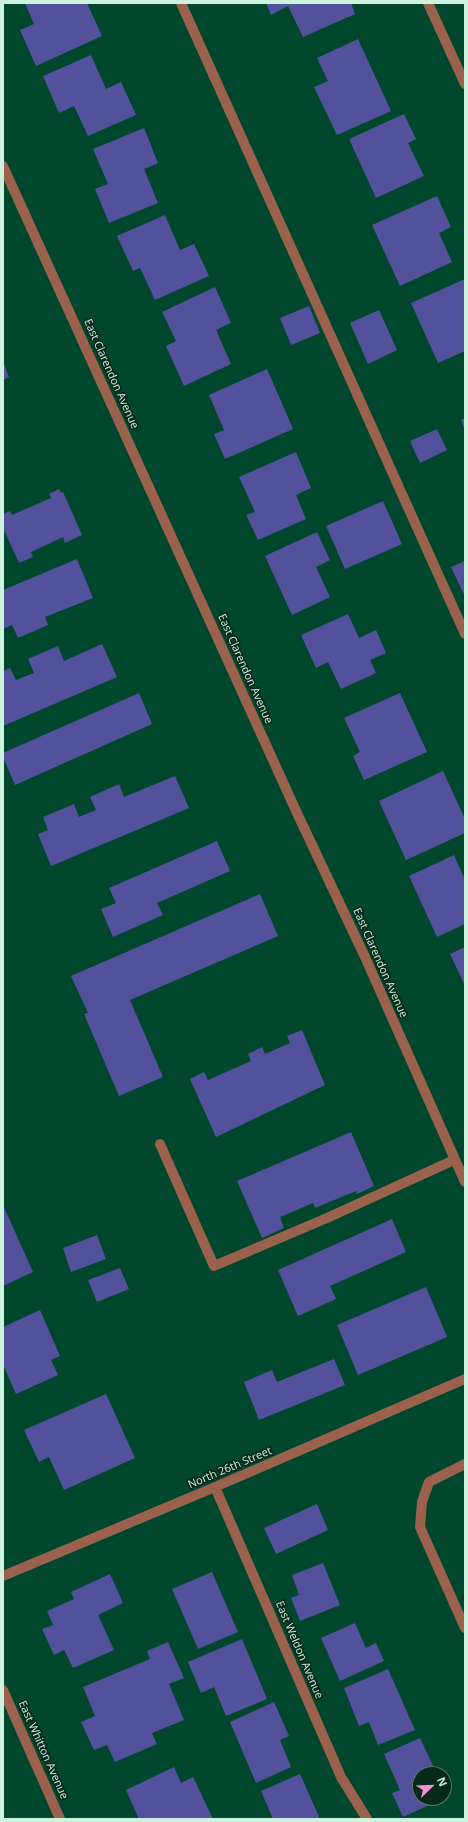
<!DOCTYPE html>
<html>
<head>
<meta charset="utf-8">
<style>
  body { margin:0 }
  #map { position:relative; width:468px; height:1822px; overflow:hidden; background:#00472e; font-family:"Open Sans",sans-serif }
  canvas { display:block }
  .frame { position:absolute; inset:0; border:4px solid #cdf3de; pointer-events:none }
  .north { position:absolute; left:412px; top:1766px; width:40px; height:40px; box-sizing:border-box; background:#06291a; border:1px solid #567a68; border-radius:50%; rotate:67deg; font-size:11px; font-weight:700; line-height:16px; text-align:center; color:#cdf3de }
  .north::after { content:''; display:block; margin:auto; width:14px; height:18px; background:#f590d1; clip-path:polygon(50% 0,100% 100%,50% 72%,0 100%) }
</style>
</head>
<body>
<div id="map">
<canvas width="468" height="1822"></canvas>
<div class="frame"></div>
<div class="north">N</div>
</div>
<script>
const context = document.querySelector('canvas').getContext('2d');
context.lineJoin = 'round';
function fillPath(path, color) { context.fillStyle = color; context.fill(path, 'evenodd'); }
const toPath = rows => new Path2D(rows.map(r => 'M' + r).join(''));
function strokePath(path, color, width, dash) { context.strokeStyle = color; context.lineWidth = width; context.lineCap = dash ? 'butt' : 'round'; context.setLineDash(dash || []); context.stroke(path); }
function drawText(font, color, halo, rows, align = 'center') {
  context.font = font + ' "Open Sans",sans-serif'; context.lineWidth = 3.5; context.setLineDash([]); context.textBaseline = 'middle'; context.strokeStyle = halo; context.fillStyle = color; for (const [text, x, y, turn = 0] of rows) {
    context.save(); context.translate(x, y); context.rotate((+turn || 0) * Math.PI / 180); context.textAlign = isNaN(turn) ? turn : align; if (halo) context.strokeText(text, 0, 0); context.fillText(text, 0, 0); context.restore();
  }
}
const building = toPath([
  [25,3,87,3,102,36,36,66,20,30,34,24],
  [266,3,351,3,355,14,303,37,288,6,271,15],
  [358,39,391,111,337,135,314,87,328,81,317,58],
  [91,55,106,89,121,82,136,115,88,136,74,106,59,113,43,76],
  [404,114,416,139,408,143,424,176,376,198,349,139],
  [144,128,158,163,144,169,158,203,109,223,95,189,108,184,93,149],
  [437,196,451,227,439,233,452,262,400,286,372,225],
  [165,215,180,250,194,244,209,276,155,300,140,268,133,271,117,236],
  [465,279,465,351,438,363,411,303],
  [215,287,231,323,216,330,231,364,184,386,166,346,176,341,162,312],
  [309,306,320,333,291,345,280,318],
  [379,310,397,350,368,364,350,323],
  [3,361,9,377,3,380],
  [267,369,293,429,225,459,214,434,224,430,209,395],
  [465,418,465,430,461,420],
  [437,429,447,450,420,463,410,441],
  [296,452,311,488,296,495,306,519,258,540,246,515,255,512,239,477],
  [59,489,61,493,63,492,82,535,65,543,63,537,31,552,33,557,19,563,3,528,3,514,10,511,12,515,51,498,49,494],
  [383,501,402,544,345,569,326,526],
  [317,532,330,560,316,567,330,597,292,615,265,556],
  [77,559,93,598,45,617,48,625,18,638,12,625,3,629,3,590],
  [465,561,465,597,451,567],
  [348,614,359,638,376,630,386,653,370,660,376,673,341,689,328,662,316,668,301,635],
  [102,644,117,677,3,726,3,671,10,668,16,680,34,673,28,659,58,646,64,661],
  [139,693,152,724,15,785,3,757,3,753],
  [400,693,427,752,364,780,353,756,360,752,344,718],
  [443,771,465,819,465,833,406,860,379,801],
  [175,776,189,808,51,866,38,834,48,830,43,817,74,804,79,817,96,810,90,797,119,784,124,797],
  [217,841,230,871,157,903,163,915,113,937,101,909,116,903,109,888],
  [454,855,465,880,465,924,437,937,409,876],
  [260,894,278,936,130,1000,163,1077,119,1096,84,1014,88,1013,71,976],
  [465,947,465,986,450,954],
  [302,1030,325,1085,216,1137,190,1079,204,1072,208,1080,251,1061,248,1054,262,1047,265,1054,290,1043,287,1036],
  [351,1132,374,1186,357,1194,356,1191,315,1208,313,1203,280,1217,284,1228,262,1238,237,1181],
  [3,1205,33,1272,3,1286],
  [392,1219,406,1252,330,1286,336,1299,298,1316,278,1270],
  [97,1235,106,1259,71,1272,63,1248],
  [120,1268,129,1289,97,1302,88,1280],
  [426,1287,447,1337,358,1375,337,1325],
  [40,1310,60,1356,51,1360,58,1375,16,1394,3,1365,3,1327],
  [334,1359,345,1385,259,1420,244,1382,272,1370,277,1382],
  [106,1394,135,1458,64,1490,49,1457,39,1462,24,1430],
  [317,1504,328,1530,276,1554,264,1528],
  [323,1563,340,1605,300,1621,291,1598,299,1595,292,1575],
  [212,1572,238,1632,198,1649,172,1589],
  [110,1574,123,1603,98,1615,114,1650,73,1668,64,1650,54,1655,42,1629,53,1625,47,1611,74,1599,71,1592],
  [355,1623,366,1648,376,1643,384,1661,340,1681,321,1638],
  [242,1639,267,1699,226,1716,214,1687,201,1693,188,1662],
  [168,1642,184,1678,169,1684,184,1720,152,1733,157,1744,115,1762,107,1745,94,1750,81,1722,95,1716,83,1687,150,1659,147,1651],
  [388,1669,415,1730,378,1745,369,1722,359,1726,344,1688],
  [274,1702,289,1736,280,1740,291,1767,256,1783,230,1722],
  [420,1738,437,1774,420,1774,420,1798,444,1798,444,1790,447,1797,403,1817,392,1793,400,1790,384,1754],
  [174,1767,181,1783,193,1777,213,1819,139,1819,126,1790],
  [300,1774,320,1819,273,1819,261,1791]
]);
const minor = toPath([
  [181,3,465,634],
  [428,3,465,84],
  [3,166,297,813,365,957,465,1182],
  [160,1144,214,1266,327,1218,454,1160],
  [465,1464,429,1482,422,1502,420,1527,465,1628],
  [215,1487,341,1777,367,1819],
  [3,1576,215,1487,465,1379],
  [3,1690,60,1819]
]);
const streetNames = [
  ["East Clarendon Avenue",111,374,66],
  ["East Clarendon Avenue",245,669,66],
  ["East Clarendon Avenue",380,963,66],
  ["North 26th Street",230,1468,-23],
  ["East Weldon Avenue",299,1650,67],
  ["East Whitton Avenue",43,1750,66]
];
fillPath(building, '#53519c');
strokePath(minor, '#9a624c', 10);
drawText('11px', '#cdf3de', '#06291a', streetNames);
</script>
</body>
</html>
